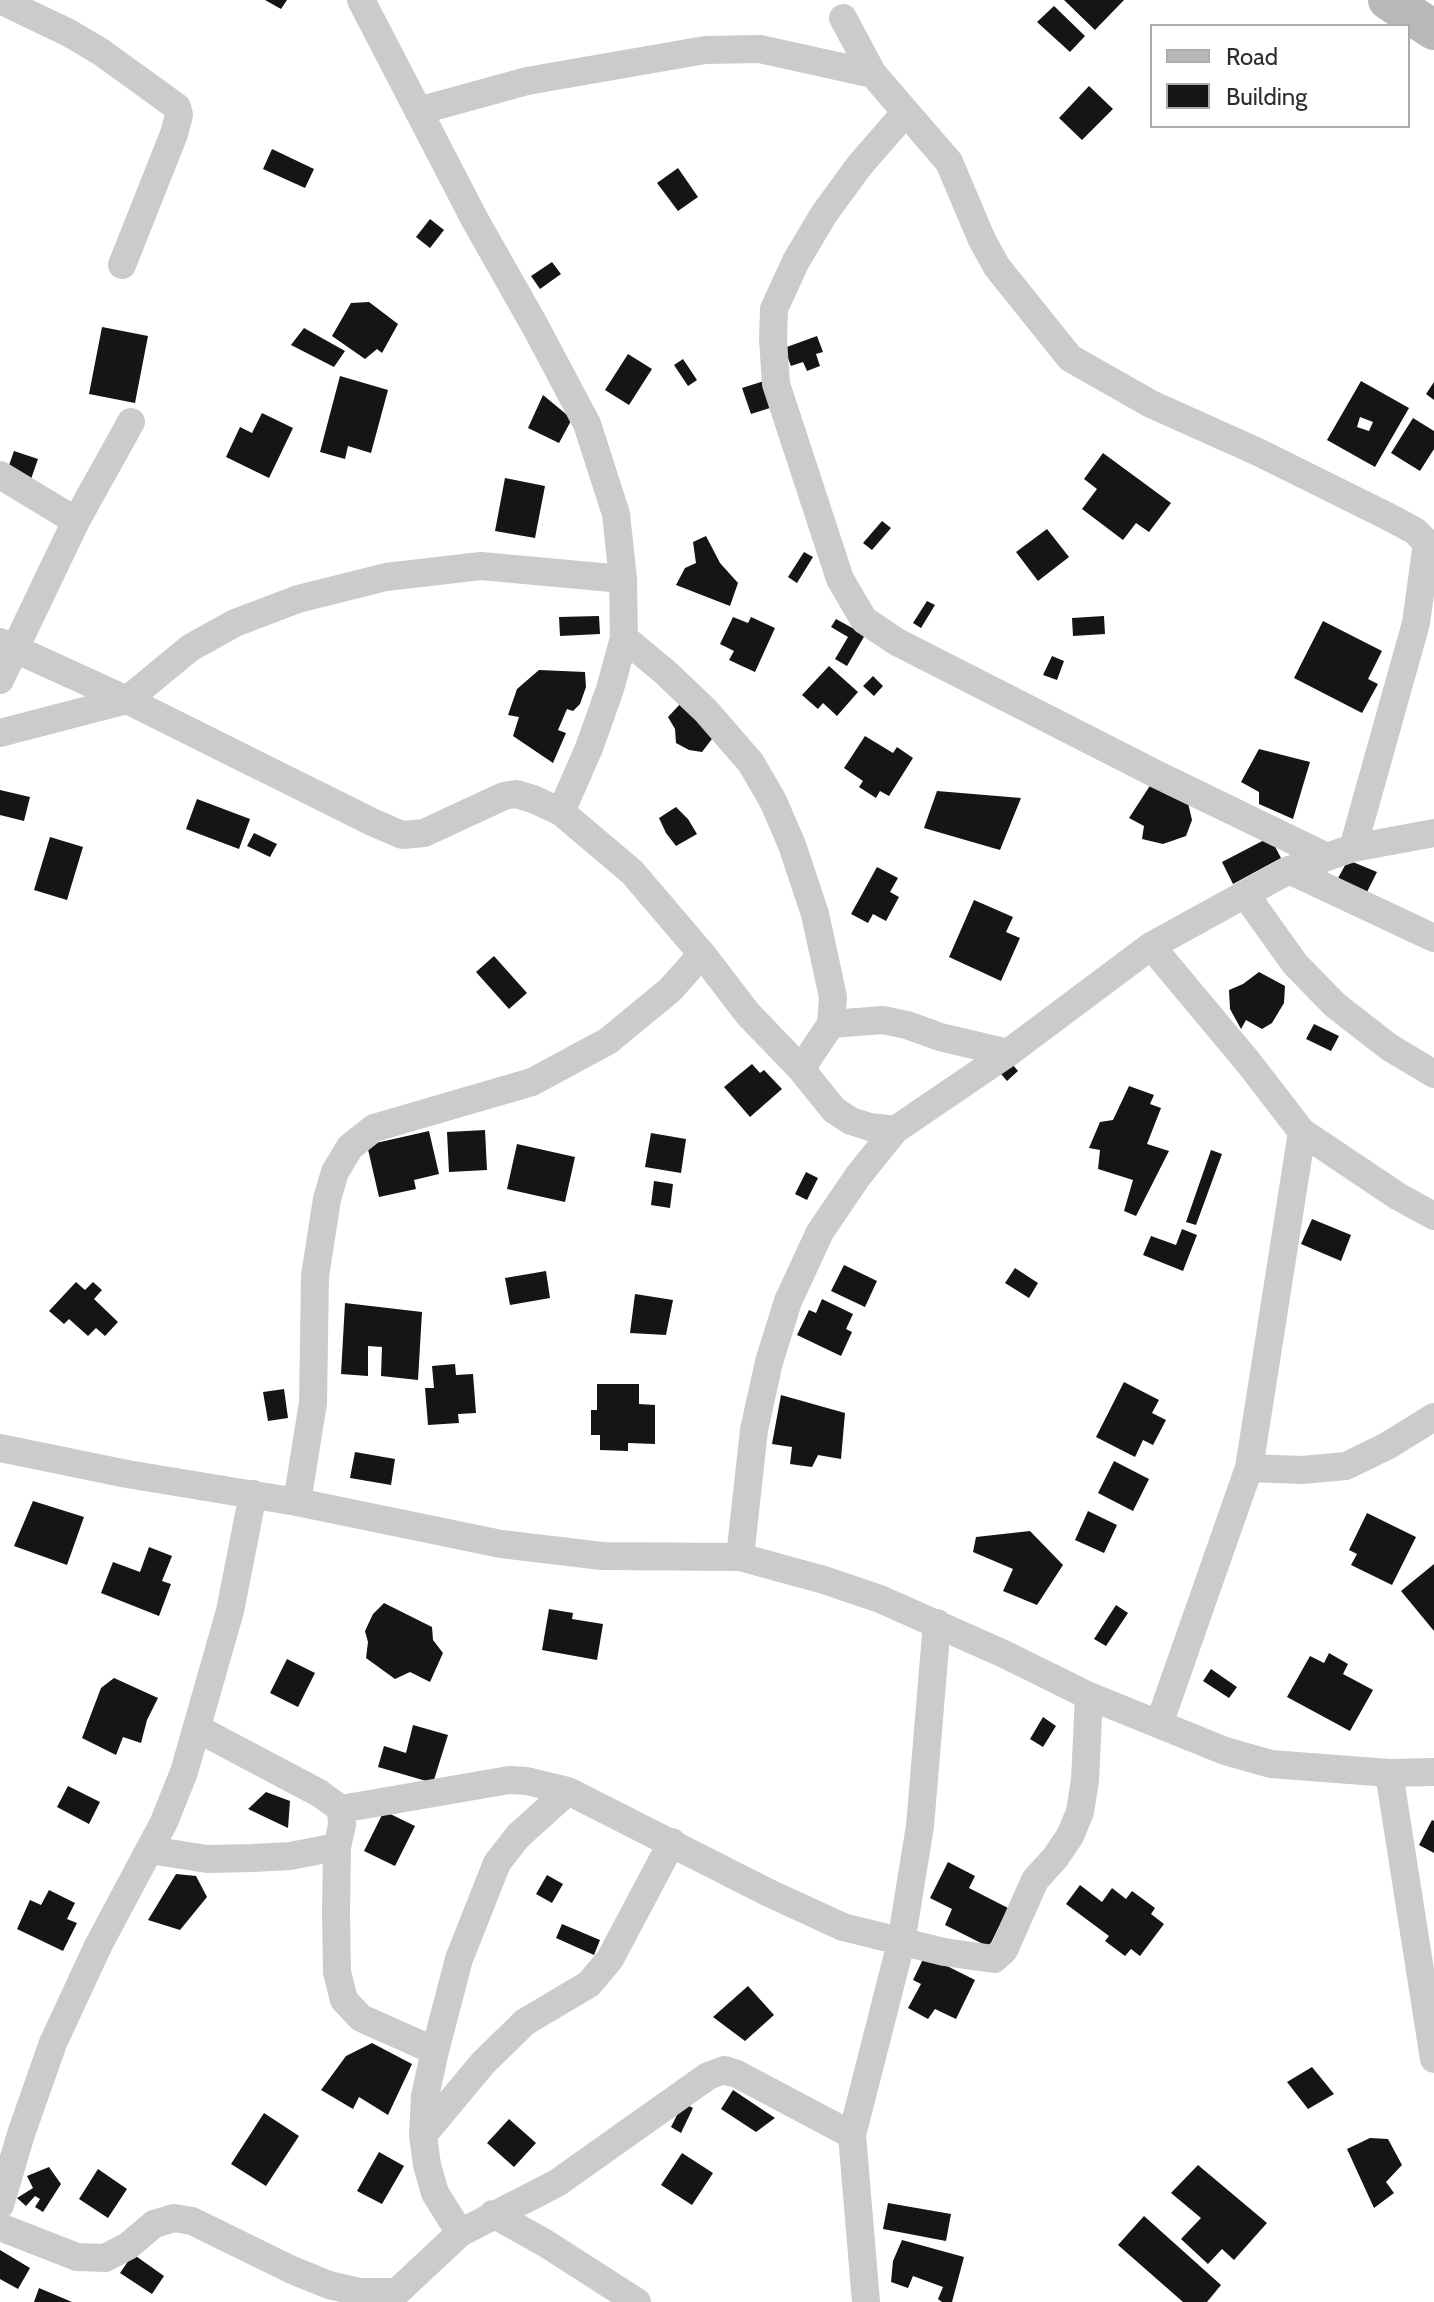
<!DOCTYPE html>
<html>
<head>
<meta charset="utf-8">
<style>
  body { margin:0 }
  #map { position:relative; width:1434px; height:2302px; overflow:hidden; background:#fff; font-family:Cabin,sans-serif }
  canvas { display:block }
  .legend { position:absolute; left:1150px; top:24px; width:260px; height:104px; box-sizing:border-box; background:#fff; border:2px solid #ababab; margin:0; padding:10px 14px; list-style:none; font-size:24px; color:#2e2e2e }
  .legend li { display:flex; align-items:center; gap:16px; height:40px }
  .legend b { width:40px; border:2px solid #ababab }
</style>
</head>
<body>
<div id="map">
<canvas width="1434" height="2302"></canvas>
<ul class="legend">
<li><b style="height:10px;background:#b8b8b8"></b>Road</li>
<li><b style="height:22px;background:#151515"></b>Building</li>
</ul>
</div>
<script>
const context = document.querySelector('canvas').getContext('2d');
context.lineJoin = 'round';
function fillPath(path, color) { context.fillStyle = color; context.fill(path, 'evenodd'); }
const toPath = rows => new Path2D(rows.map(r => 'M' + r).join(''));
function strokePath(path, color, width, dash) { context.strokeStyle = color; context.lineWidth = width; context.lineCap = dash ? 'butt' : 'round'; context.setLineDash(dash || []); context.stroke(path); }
const building = toPath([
  [265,0,287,0,281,9],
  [1064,0,1124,0,1095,30],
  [1054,6,1085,36,1070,52,1037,22],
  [1089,86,1113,109,1082,140,1059,118],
  [272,149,314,169,305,188,263,169],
  [678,168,698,197,678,211,657,183],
  [430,219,444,230,430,248,416,237],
  [552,262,561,274,540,289,531,276],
  [369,302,398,324,382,353,377,349,365,359,332,336,351,303],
  [102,327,148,336,135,403,89,394],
  [304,328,345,351,334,367,291,345],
  [817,336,823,352,816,354,820,366,807,371,803,362,791,366,784,348],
  [628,354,652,369,629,405,605,390],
  [683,359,697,380,688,386,674,365],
  [340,376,388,390,371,453,348,446,345,459,320,452],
  [764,381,773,407,751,414,742,388],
  [1361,381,1409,408,1375,467,1327,440],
  [1360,417,1373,422,1369,431,1357,427],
  [1434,382,1434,400,1426,394],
  [543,395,572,419,559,443,528,428],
  [262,413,293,428,269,478,226,457,240,427,252,433],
  [1413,418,1434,431,1434,449,1420,471,1391,453],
  [14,451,38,459,31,479,7,471],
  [1103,453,1171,503,1149,532,1136,523,1123,540,1082,509,1097,489,1084,479],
  [505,478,545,486,535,538,495,531],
  [882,521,891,528,872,550,863,543],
  [1047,529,1069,557,1038,581,1016,552],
  [706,536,720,563,738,583,730,606,676,585,685,568,696,563,693,542],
  [804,552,813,557,797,583,788,577],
  [927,601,935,605,921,628,913,623],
  [599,616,600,634,560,636,559,617],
  [1104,616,1105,634,1073,636,1072,618],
  [733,617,748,623,751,617,775,628,755,672,729,660,734,651,720,644],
  [836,619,865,635,847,666,835,659,848,637,831,627],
  [1323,621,1382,651,1368,679,1378,684,1362,713,1294,678],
  [1052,656,1064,661,1057,680,1043,675],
  [829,666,858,692,837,716,823,703,818,709,802,695],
  [539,670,585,672,586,687,580,704,573,711,567,709,558,730,566,733,553,763,513,736,519,717,508,715,517,689],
  [873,676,883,686,874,696,863,686],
  [681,703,718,731,702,752,689,750,676,743,675,729,668,717],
  [865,736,893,753,897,747,913,758,889,796,880,791,876,798,859,787,863,781,844,768],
  [1259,749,1310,762,1293,819,1259,804,1259,792,1241,782],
  [1153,781,1188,803,1192,820,1186,836,1163,844,1142,839,1144,826,1129,818],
  [0,790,30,797,24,821,0,815],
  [937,791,1021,798,1000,850,924,828],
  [197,799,250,819,239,849,186,829],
  [676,807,688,819,697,834,676,846,666,833,659,818],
  [254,833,277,844,270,857,247,846],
  [50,837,83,847,67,900,34,890],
  [1270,837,1281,858,1233,884,1222,862],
  [1348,860,1377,872,1366,894,1337,880],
  [877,867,898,878,890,892,899,897,886,921,873,914,868,923,851,914],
  [974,900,1013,917,1006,932,1020,938,1001,981,949,957],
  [494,956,527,993,509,1009,476,972],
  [1259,972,1285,986,1284,1003,1272,1023,1262,1029,1246,1020,1241,1029,1230,1009,1229,990,1243,984],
  [1314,1024,1339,1036,1331,1051,1306,1039],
  [1007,1058,1018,1071,1007,1081,996,1068],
  [752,1064,760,1073,764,1070,782,1089,750,1117,724,1087],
  [1129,1086,1154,1095,1150,1104,1161,1108,1147,1144,1169,1151,1136,1216,1124,1211,1133,1180,1098,1169,1100,1150,1089,1148,1100,1122,1113,1120],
  [485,1130,487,1170,449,1172,447,1132],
  [429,1131,439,1174,414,1180,416,1189,379,1197,367,1145],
  [651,1133,686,1139,681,1173,645,1167],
  [517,1144,575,1157,565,1202,507,1189],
  [1211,1150,1222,1154,1196,1225,1186,1222],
  [806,1172,818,1178,807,1200,795,1194],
  [654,1181,673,1184,670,1208,651,1205],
  [1312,1219,1351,1235,1341,1261,1301,1244],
  [1182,1229,1197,1235,1183,1271,1143,1255,1151,1236,1176,1245],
  [844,1265,877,1281,865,1307,831,1291],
  [1015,1268,1038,1283,1029,1298,1005,1283],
  [546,1271,550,1298,510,1305,505,1278],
  [76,1282,85,1290,93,1282,102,1290,94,1299,118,1322,105,1336,96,1328,88,1336,69,1319,64,1324,49,1311],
  [635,1294,673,1300,666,1335,630,1333],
  [822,1299,853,1314,846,1329,852,1332,841,1356,797,1335,809,1310,816,1313],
  [345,1303,422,1312,418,1380,381,1376,382,1347,368,1346,368,1376,341,1374],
  [455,1364,456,1375,473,1374,476,1413,458,1414,459,1423,428,1425,425,1388,434,1388,432,1366],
  [1124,1382,1159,1400,1152,1413,1166,1420,1153,1445,1143,1440,1135,1457,1096,1437],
  [597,1384,639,1384,639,1404,655,1405,655,1444,628,1443,628,1451,600,1450,600,1435,591,1435,591,1410,597,1410],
  [284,1389,288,1418,268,1421,263,1392],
  [781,1395,845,1413,841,1459,818,1455,812,1467,790,1464,792,1447,772,1444],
  [355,1452,395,1459,391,1485,350,1478],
  [1114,1461,1149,1479,1133,1511,1098,1493],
  [33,1501,84,1517,67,1565,14,1546],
  [1088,1511,1117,1525,1104,1553,1075,1540],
  [1367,1513,1416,1537,1392,1585,1351,1565,1357,1554,1349,1550],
  [1030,1531,1063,1565,1037,1605,1003,1591,1013,1569,973,1552,976,1537],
  [149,1547,172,1556,162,1581,171,1584,159,1616,101,1593,113,1562,140,1572],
  [1434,1564,1434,1631,1401,1591],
  [384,1603,432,1627,433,1640,443,1653,430,1682,410,1672,395,1679,366,1658,368,1642,365,1631,373,1614],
  [1116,1605,1128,1613,1106,1646,1094,1639],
  [549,1609,573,1613,572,1619,603,1624,597,1660,542,1650],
  [1329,1653,1348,1664,1343,1674,1373,1690,1350,1731,1287,1697,1310,1656,1324,1663],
  [287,1659,315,1673,298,1707,270,1693],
  [1211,1669,1237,1687,1229,1698,1203,1681],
  [114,1678,158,1698,147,1720,141,1743,123,1737,116,1755,82,1738,101,1688],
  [1043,1717,1056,1726,1043,1747,1030,1739],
  [413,1725,448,1735,433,1783,378,1767,384,1746,406,1753],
  [68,1786,100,1802,89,1824,57,1807],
  [266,1792,290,1801,288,1828,248,1809],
  [384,1811,415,1826,395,1866,364,1851],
  [1432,1820,1434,1821,1434,1853,1419,1845],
  [948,1862,975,1876,969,1888,1008,1908,989,1947,945,1925,952,1909,930,1898],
  [176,1874,196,1876,207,1897,180,1930,148,1920],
  [547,1875,563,1884,552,1903,536,1894],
  [1080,1885,1102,1902,1112,1888,1126,1899,1132,1891,1155,1908,1151,1914,1164,1924,1140,1956,1131,1949,1125,1956,1105,1941,1109,1936,1066,1904],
  [49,1890,75,1903,67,1919,77,1923,63,1951,17,1929,30,1900,41,1905],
  [562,1924,600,1940,594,1955,556,1938],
  [925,1955,975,1980,956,2019,935,2009,928,2019,908,2008,921,1984,913,1980],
  [748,1986,774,2015,745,2041,713,2017],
  [372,2043,412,2064,388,2115,359,2097,353,2109,321,2090,346,2056],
  [1312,2067,1334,2094,1308,2109,1287,2082],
  [733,2090,775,2118,756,2132,721,2109],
  [683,2103,693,2108,681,2133,671,2127],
  [264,2113,299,2136,266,2186,231,2164],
  [509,2119,536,2143,514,2167,487,2143],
  [1370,2138,1388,2139,1402,2165,1386,2182,1394,2193,1374,2208,1347,2149],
  [379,2152,404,2166,382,2204,357,2191],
  [682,2153,713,2173,692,2205,661,2185],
  [1198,2165,1267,2223,1234,2260,1222,2249,1208,2264,1181,2239,1201,2218,1171,2193],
  [49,2167,61,2184,43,2212,35,2207,40,2199,35,2196,26,2206,17,2198,33,2188,27,2176],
  [98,2169,127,2189,108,2218,79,2199],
  [888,2203,951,2214,946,2241,883,2229],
  [1144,2216,1221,2285,1207,2302,1183,2302,1118,2245],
  [902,2240,964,2257,952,2302,942,2302,938,2299,943,2287,913,2276,908,2288,891,2282,893,2261],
  [0,2250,30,2268,18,2289,0,2279],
  [133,2254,164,2276,152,2294,120,2273],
  [39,2288,72,2302,34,2302]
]);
const street = toPath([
  [0,0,69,33,101,52,177,107,179,115,174,134,122,265],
  [361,0,475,220,535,326,587,424,616,514,623,579,624,638,610,689,589,748,561,812],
  [843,18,873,74,949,162,982,240,997,267,1070,358,1151,404,1258,452,1391,518,1415,531,1427,543,1416,623,1353,848],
  [418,111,527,81,705,50,760,49,873,74],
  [905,113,859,166,824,214,796,261,774,309,773,339,776,384,840,579,864,620,897,642,1156,774,1325,856],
  [0,475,76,521],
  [624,638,665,672,706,711,751,763,773,801,792,845,815,914,833,997,831,1024,801,1069],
  [0,642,127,700,372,822,402,835,424,833,504,796,516,794,533,799,561,812,632,872,702,954,748,1014,801,1069,834,1110,851,1121,870,1127,895,1130,1008,1053,1151,946,1289,870,1353,848,1434,833],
  [0,680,76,521,131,422],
  [0,733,127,700,190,648,235,623,298,599,386,577,481,566,623,579],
  [1289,870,1434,938],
  [1245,894,1295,964,1335,1005,1389,1047,1434,1074],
  [1151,946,1248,1062,1302,1132,1399,1197,1434,1216],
  [831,1024,883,1020,907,1025,940,1037,1008,1053],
  [0,1448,127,1474,297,1502,501,1544,602,1556,740,1557,824,1580,880,1599,1004,1654,1089,1696,1225,1751,1271,1764,1389,1773,1434,1772],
  [1249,1468,1302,1470,1346,1466,1387,1446,1434,1417],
  [297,1502,313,1403,315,1276,327,1199,335,1172,350,1147,374,1128,532,1082,608,1041,670,990,702,954],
  [740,1557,754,1430,769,1362,788,1301,820,1232,858,1176,895,1130],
  [1159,1724,1249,1468,1302,1132],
  [198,1729,319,1793,341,1809,342,1825,337,1847,336,1914,337,1972,344,2000,361,2018,435,2051],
  [1389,1773,1434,2059],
  [341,1809,509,1780,527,1781,568,1791,769,1893,843,1927,944,1952,994,1959,1004,1950,1035,1880,1055,1858,1070,1836,1080,1812,1085,1780,1089,1696],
  [150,1850,207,1859,253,1858,290,1856,337,1847],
  [423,2135,483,2063,525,2022,589,1984,610,1959,672,1842],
  [0,2205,21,2134,53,2043,98,1946,164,1822,184,1772,230,1611,253,1494],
  [493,2214,545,2243,637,2302],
  [0,2227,77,2257,105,2258,128,2246,154,2224,174,2218,192,2221,292,2270,329,2285,359,2292,397,2292,460,2233,557,2183,708,2076,724,2070,737,2074,852,2135],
  [460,2233,435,2193,427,2165,423,2135,425,2096,435,2051,459,1959,497,1863,518,1836,568,1791],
  [866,2302,852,2135,901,1943,920,1826,937,1623]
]);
const secondary = toPath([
  [1388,0,1434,30]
]);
fillPath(building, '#151515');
strokePath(street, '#cbcbcb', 28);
strokePath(secondary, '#b8b8b8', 40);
</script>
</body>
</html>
